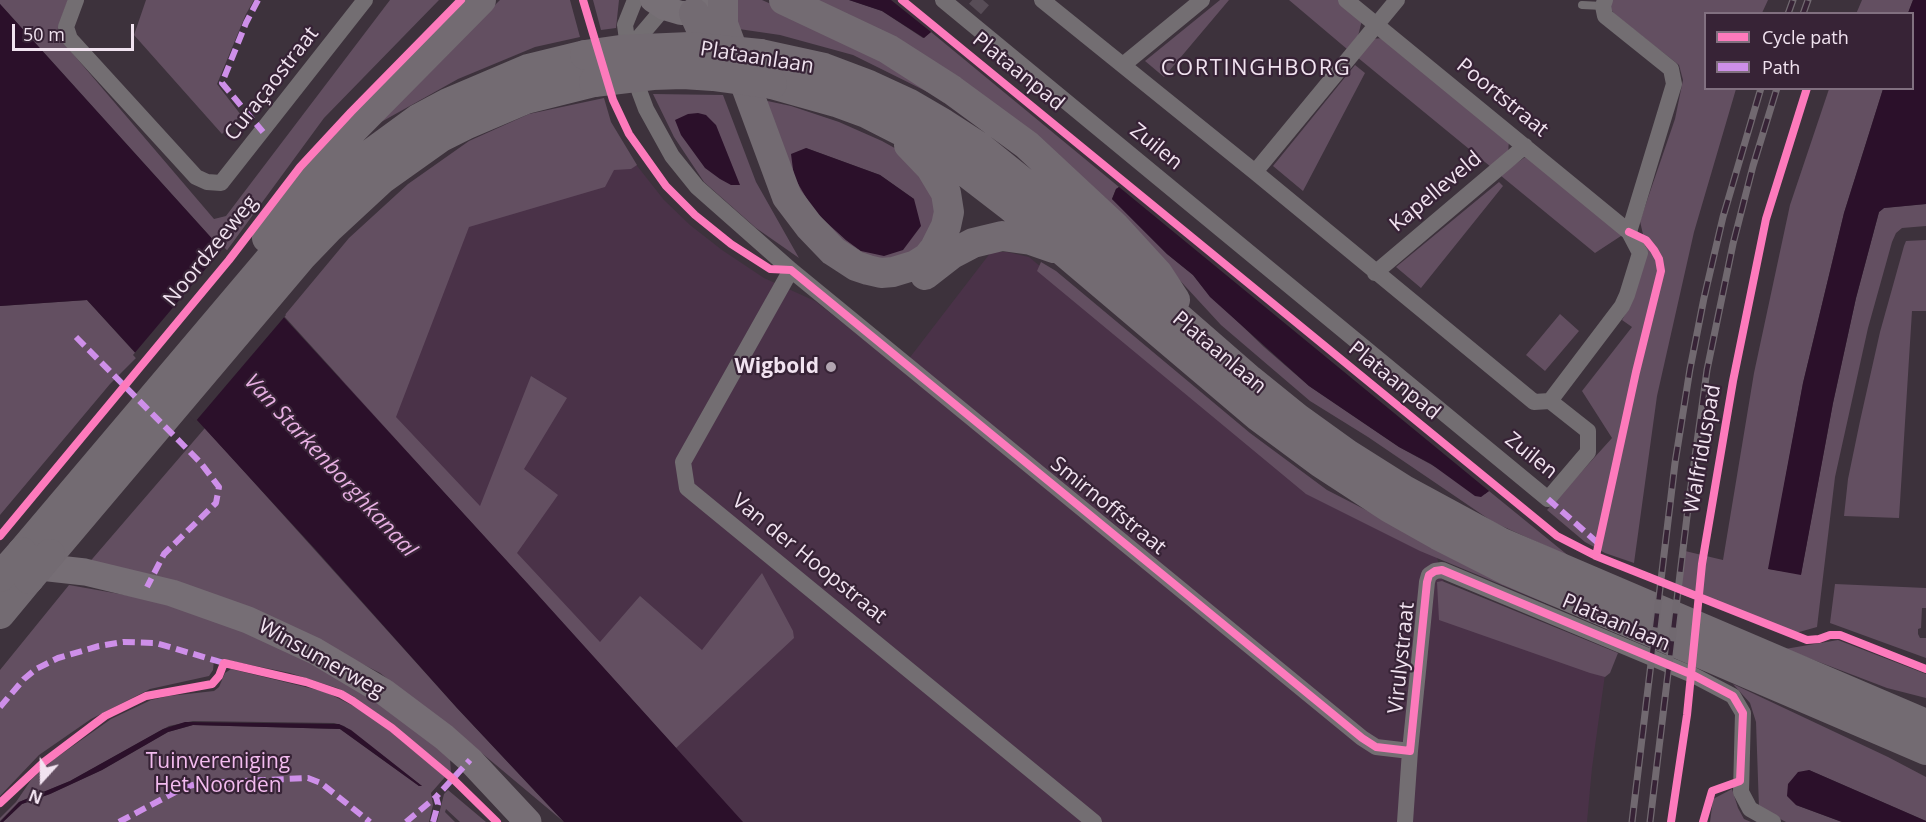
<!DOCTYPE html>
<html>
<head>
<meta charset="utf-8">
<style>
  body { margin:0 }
  #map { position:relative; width:1926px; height:822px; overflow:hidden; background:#3d323c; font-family:"Open Sans",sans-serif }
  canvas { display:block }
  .legend { position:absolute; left:1704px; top:12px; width:210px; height:78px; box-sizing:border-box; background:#372336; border:2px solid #817080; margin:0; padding:8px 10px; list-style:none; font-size:18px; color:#f1e3f0 }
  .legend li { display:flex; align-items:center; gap:12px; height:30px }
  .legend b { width:30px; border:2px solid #817080 }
  .north { position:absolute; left:12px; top:750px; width:60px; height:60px; -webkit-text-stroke:4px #372336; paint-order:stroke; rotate:201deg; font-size:16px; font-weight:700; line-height:24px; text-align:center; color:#f1e3f0 }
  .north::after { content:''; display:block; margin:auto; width:21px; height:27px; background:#f1e3f0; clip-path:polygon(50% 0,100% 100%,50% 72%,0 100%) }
  .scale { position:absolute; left:12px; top:24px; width:122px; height:27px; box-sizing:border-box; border:3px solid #f1e3f0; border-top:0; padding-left:8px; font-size:18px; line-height:21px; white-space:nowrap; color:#f1e3f0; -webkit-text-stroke:4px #372336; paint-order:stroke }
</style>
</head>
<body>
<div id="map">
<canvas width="1926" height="822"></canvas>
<ul class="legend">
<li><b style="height:8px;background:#fd7abc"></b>Cycle path</li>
<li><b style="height:8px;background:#ce8fe9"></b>Path</li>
</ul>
<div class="north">N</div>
<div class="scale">50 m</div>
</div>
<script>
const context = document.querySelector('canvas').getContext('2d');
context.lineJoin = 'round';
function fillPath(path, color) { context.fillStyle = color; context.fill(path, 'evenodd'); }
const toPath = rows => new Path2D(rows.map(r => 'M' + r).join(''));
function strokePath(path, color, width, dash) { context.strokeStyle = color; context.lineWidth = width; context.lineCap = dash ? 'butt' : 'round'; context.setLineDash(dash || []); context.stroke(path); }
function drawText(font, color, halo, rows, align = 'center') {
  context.font = font + ' "Open Sans",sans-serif'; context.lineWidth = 4.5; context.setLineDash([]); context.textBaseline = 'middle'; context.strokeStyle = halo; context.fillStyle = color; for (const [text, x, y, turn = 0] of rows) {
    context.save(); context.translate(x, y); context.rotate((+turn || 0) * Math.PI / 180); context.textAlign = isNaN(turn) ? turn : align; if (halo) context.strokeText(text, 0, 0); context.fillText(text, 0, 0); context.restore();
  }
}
const built = toPath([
  [634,162,664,200,690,225,722,250,764,278,815,301,901,369,991,252,1007,252,1029,257,1304,487,1436,554,1445,587,1608,653,1592,768,1587,822,726,822,336,385,414,266,459,222]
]);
const green = toPath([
  [0,0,68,0,56,34,214,219,226,216,390,0,439,0,324,118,225,253,0,4],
  [146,0,254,0,246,14,217,84,241,115,222,134,134,35],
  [500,0,570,0,580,37,535,47,458,79,374,126],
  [593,0,619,0,616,28,601,30],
  [736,0,762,0,836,33,972,114,853,55,780,35,732,28],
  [815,0,849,0,882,11,923,38,931,32,1119,187,1116,189,1112,199,1167,254,1193,275,1205,290,1264,347,1309,386,1399,447,1485,494,1489,491,1570,557,1493,522,1368,437,1310,401,1221,325,1150,248],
  [1220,0,1229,0,1164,77,1145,61],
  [1289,0,1338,0,1362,20,1358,36,1347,49],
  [1611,0,1768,0,1762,13,1706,14,1706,88,1736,89,1694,232,1657,396,1634,563,1605,553,1585,542,1547,510,1612,438,1582,391,1632,327,1622,320,1629,308,1646,248,1640,221,1675,119,1683,80,1679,65,1615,15,1610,8],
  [1862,0,1913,0,1908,13,1856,14],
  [1383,38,1509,140,1508,154,1491,167,1357,57,1371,39],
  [1355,65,1365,73,1303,191,1273,166],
  [1829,89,1883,89,1844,213,1803,383,1769,569,1801,574,1833,403,1856,298,1879,212,1884,208,1926,204,1926,226,1902,228,1896,233,1892,242,1868,328,1835,477,1817,627,1792,634,1680,594,1685,551,1723,560,1754,373,1790,205],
  [653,94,723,95,756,182,799,258,756,228,704,182,674,137],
  [604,98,611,122,637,165,631,169,614,170,605,187,469,227,396,417,480,506,531,376,567,398,524,469,558,495,517,553,600,642,640,596,702,650,762,573,793,631,794,638,676,748,284,316,349,238,408,184,469,141,529,114],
  [758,99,791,106,839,122,882,141,909,156,940,203,918,258,872,265,806,212],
  [806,148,880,175,914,199,861,251,846,240,814,211],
  [1528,155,1624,234,1595,253,1500,175],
  [1499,182,1503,186,1421,288,1396,267],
  [1926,240,1926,311,1912,311,1899,518,1844,516,1848,479,1860,421,1880,332,1904,246,1906,241],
  [1041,262,1056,271,1250,433,1327,490,1555,607,1420,551,1306,494,1037,271],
  [87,300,138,356,110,384,0,515,0,306],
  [1560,314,1579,331,1545,371,1526,355],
  [205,428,457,708,564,822,465,739,380,673,278,621,87,565],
  [1442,581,1618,653,1610,673,1605,677,1590,673,1439,620,1437,582],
  [1835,584,1926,588,1926,608,1922,608,1921,628,1918,629,1918,634,1920,638,1926,638,1926,658,1830,623],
  [69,585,176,604,279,643,393,710,450,759,451,773,374,711,353,696,337,688,290,673,217,658,214,660,213,670,209,676,150,689,91,719,39,755,0,796,0,670],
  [1838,640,1926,674,1926,698,1887,688,1785,649],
  [231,669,326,692,363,711,386,728,445,777,431,793,433,805,429,822,3,822,22,804,50,794,102,770,168,732,193,725,340,729,419,786,422,786,344,726,334,723,193,721,169,726,70,781,19,802,0,821,0,818,16,802,31,780,53,760,111,719,151,700,169,696,214,691,219,687,225,673],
  [1733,684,1888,757,1926,777,1926,821,1809,770,1796,805,1842,822,1786,822,1759,808,1756,722,1750,703],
  [1732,789,1738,808,1744,819,1751,822,1710,822,1713,799],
  [448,790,486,822,460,822,446,809,445,812,455,822,437,822,444,794]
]);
const water = toPath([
  [849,0,891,0,931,32,924,38,882,11],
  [1913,0,1926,0,1926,204,1884,208,1879,212,1856,298,1833,403,1801,575,1768,569,1803,383,1844,213,1883,89,1912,88,1912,14,1908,13],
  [0,4,225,253,529,585,743,822,564,822,457,708,315,549,87,300,0,306],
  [698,113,706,115,716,125,740,185,731,185,720,179,705,168,681,135,675,120,688,114],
  [806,148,880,175,914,199,921,226,903,250,884,256,861,251,846,240,814,211,794,177,791,154],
  [1119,187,1489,491,1481,497,1475,496,1431,464,1399,447,1309,386,1210,297,1193,275,1167,254,1112,199,1116,189],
  [185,722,339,724,351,730,422,786,419,786,340,729,193,725,168,732,102,770,50,794,22,804,3,822,0,822,19,802,70,781,163,729],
  [1809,770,1926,821,1926,822,1842,822,1796,805,1787,796,1788,784,1798,772]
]);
const pier = toPath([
  [224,247,286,315,195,422,133,355]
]);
const streetTunnel = toPath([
  [975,9,983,0]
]);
const lane = toPath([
  [1582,5,1603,6]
]);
const street = toPath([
  [76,0,66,27,70,39,196,177,207,182,221,183,365,0],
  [635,0,625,25,630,62,640,93,646,109,672,156,697,187,791,270,1362,738,1376,747,1410,751],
  [943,0,1548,499,1588,452,1588,431,1550,401,1534,402,1255,172,1042,0],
  [1346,0,1629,232,1640,253,1627,295,1622,306,1550,401],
  [1605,0,1603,6,1605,16,1671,69,1674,84,1629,232],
  [634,53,641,35,664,8],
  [1123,65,1202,0],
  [1255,172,1397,0],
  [791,270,683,462,687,488,1094,822],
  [1375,273,1525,146],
  [1405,822,1410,751,1427,582,1429,575,1435,571,1442,570,1693,675,1733,696,1743,713,1741,792,1750,809,1773,822]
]);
const secondary = toPath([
  [652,0,664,8,681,13,694,13,712,8]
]);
const primary = toPath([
  [22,565,85,572,172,593,248,620,315,651,384,692,444,737,470,760,528,822]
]);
const highway = toPath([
  [784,0,888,49,952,90,1027,145,1114,226,1158,274,1175,300],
  [723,1,723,24,787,197,809,226,833,251,856,266,868,270,881,273,893,272,916,265,927,258,935,248,946,226,949,212,946,193,931,168,909,145],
  [694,13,720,71],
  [760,54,824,68,869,85,908,103,944,124,978,146,1024,183,1250,380,1297,418,1347,454,1404,490,1500,542,1926,724],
  [772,84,836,102,866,113,917,139,949,159,1010,206,1259,417,1321,463,1390,508,1438,535,1509,571,1926,750],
  [267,238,288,205,325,158,481,0],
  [925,275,952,254,973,243,1002,236,1031,240,1054,248],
  [22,552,309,213,335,185,362,160,418,119,448,103,528,69,585,55],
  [50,554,302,256,328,229,382,179,441,137,465,125,526,99,594,82],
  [0,614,29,579]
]);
const rail = toPath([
  [1788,14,1793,0],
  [1803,14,1808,0],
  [1632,822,1675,463,1690,369,1704,298,1723,217,1761,88],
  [1650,822,1689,500,1707,370,1733,244,1753,166,1777,88]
]);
const highwayBridge = toPath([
  [585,55,620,50,690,47,760,54],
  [594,82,653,75,683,74,713,76,772,84],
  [0,577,22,552],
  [29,579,50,554]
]);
const quiet = toPath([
  [258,0,246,23,222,83,263,132],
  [76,337,200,462,219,487,216,503,164,554,147,587],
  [1548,499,1599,544],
  [0,707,24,679,36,669,58,658,99,646,123,642,156,643,224,663],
  [119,822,185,787,201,783,308,778,321,783,370,822],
  [406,822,436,797],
  [433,822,438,804,436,797,470,760]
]);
const cycleway = toPath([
  [583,0,613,100,629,134,666,186,695,215,731,244,770,269,791,270,1362,738,1376,747,1410,751,1427,582,1429,575,1435,571,1442,570,1693,675,1733,696,1743,713,1740,781,1712,791,1703,822],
  [902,0,1557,536,1596,556,1807,640,1819,639,1830,635,1840,635,1926,669],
  [0,536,229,260,300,167,351,112,461,0],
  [1596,556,1636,372,1661,271,1659,259,1654,250,1646,240,1629,232],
  [0,803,44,762,105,716,146,696,212,684,219,676,224,663,306,682,341,694,353,701,392,728,453,779,497,822],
  [1671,822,1687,715,1702,564,1733,381,1766,219,1807,88]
]);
const markers = [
  [831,367,6,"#b2a5b1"]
];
const streetNames = [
  ["Plataanlaan",757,58,9],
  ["Plataanpad",1018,72,39],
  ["Curaçaostraat",272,84,-52],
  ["Poortstraat",1502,98,39],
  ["Zuilen",1156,147,39],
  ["Kapelleveld",1436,192,-40],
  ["Noordzeeweg",211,251,-51],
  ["Plataanlaan",1219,353,40],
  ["Plataanpad",1394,381,39],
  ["Walfriduspad",1703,449,-80],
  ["Zuilen",1531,456,39],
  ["Smirnoffstraat",1108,506,39],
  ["Van der Hoopstraat",809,559,39],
  ["Plataanlaan",1616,623,23],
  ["Virulystraat",1402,658,-84],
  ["Winsumerweg",321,659,29]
];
const poiNames = [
  ["Wigbold",819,367]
];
const parkNames = [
  ["Tuinvereniging",218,762],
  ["Het Noorden",218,786]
];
const neighbourhoodNames = [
  ["CORTINGHBORG",1256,69]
];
const waterNames = [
  ["Van Starkenborghkanaal",330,466,47]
];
fillPath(built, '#4a3248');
fillPath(green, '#634f61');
fillPath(water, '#2b102a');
fillPath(pier, '#3d323c');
strokePath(streetTunnel, '#584d57', 16, [16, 8]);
strokePath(lane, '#736e72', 8);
strokePath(street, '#736e72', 16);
strokePath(secondary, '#777076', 24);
strokePath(primary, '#766e75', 27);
strokePath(highway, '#736b72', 30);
strokePath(rail, '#716970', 7);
strokePath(rail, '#372336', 4.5, [14]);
strokePath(highwayBridge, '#736b72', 30);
strokePath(quiet, '#ce8fe9', 6, [12, 6]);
strokePath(cycleway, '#fd7abc', 8);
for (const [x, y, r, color] of markers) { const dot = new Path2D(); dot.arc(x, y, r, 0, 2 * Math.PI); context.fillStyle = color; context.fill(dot); strokePath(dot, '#372336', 2); }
drawText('21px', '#f1e3f0', '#372336', streetNames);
drawText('bold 21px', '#f1e3f0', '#372336', poiNames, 'right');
drawText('21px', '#f3bbef', '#372336', parkNames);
context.letterSpacing = '1.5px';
drawText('22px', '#f1e3f0', '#372336', neighbourhoodNames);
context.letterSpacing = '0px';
drawText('italic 22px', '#e8b0e3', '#372336', waterNames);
</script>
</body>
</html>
